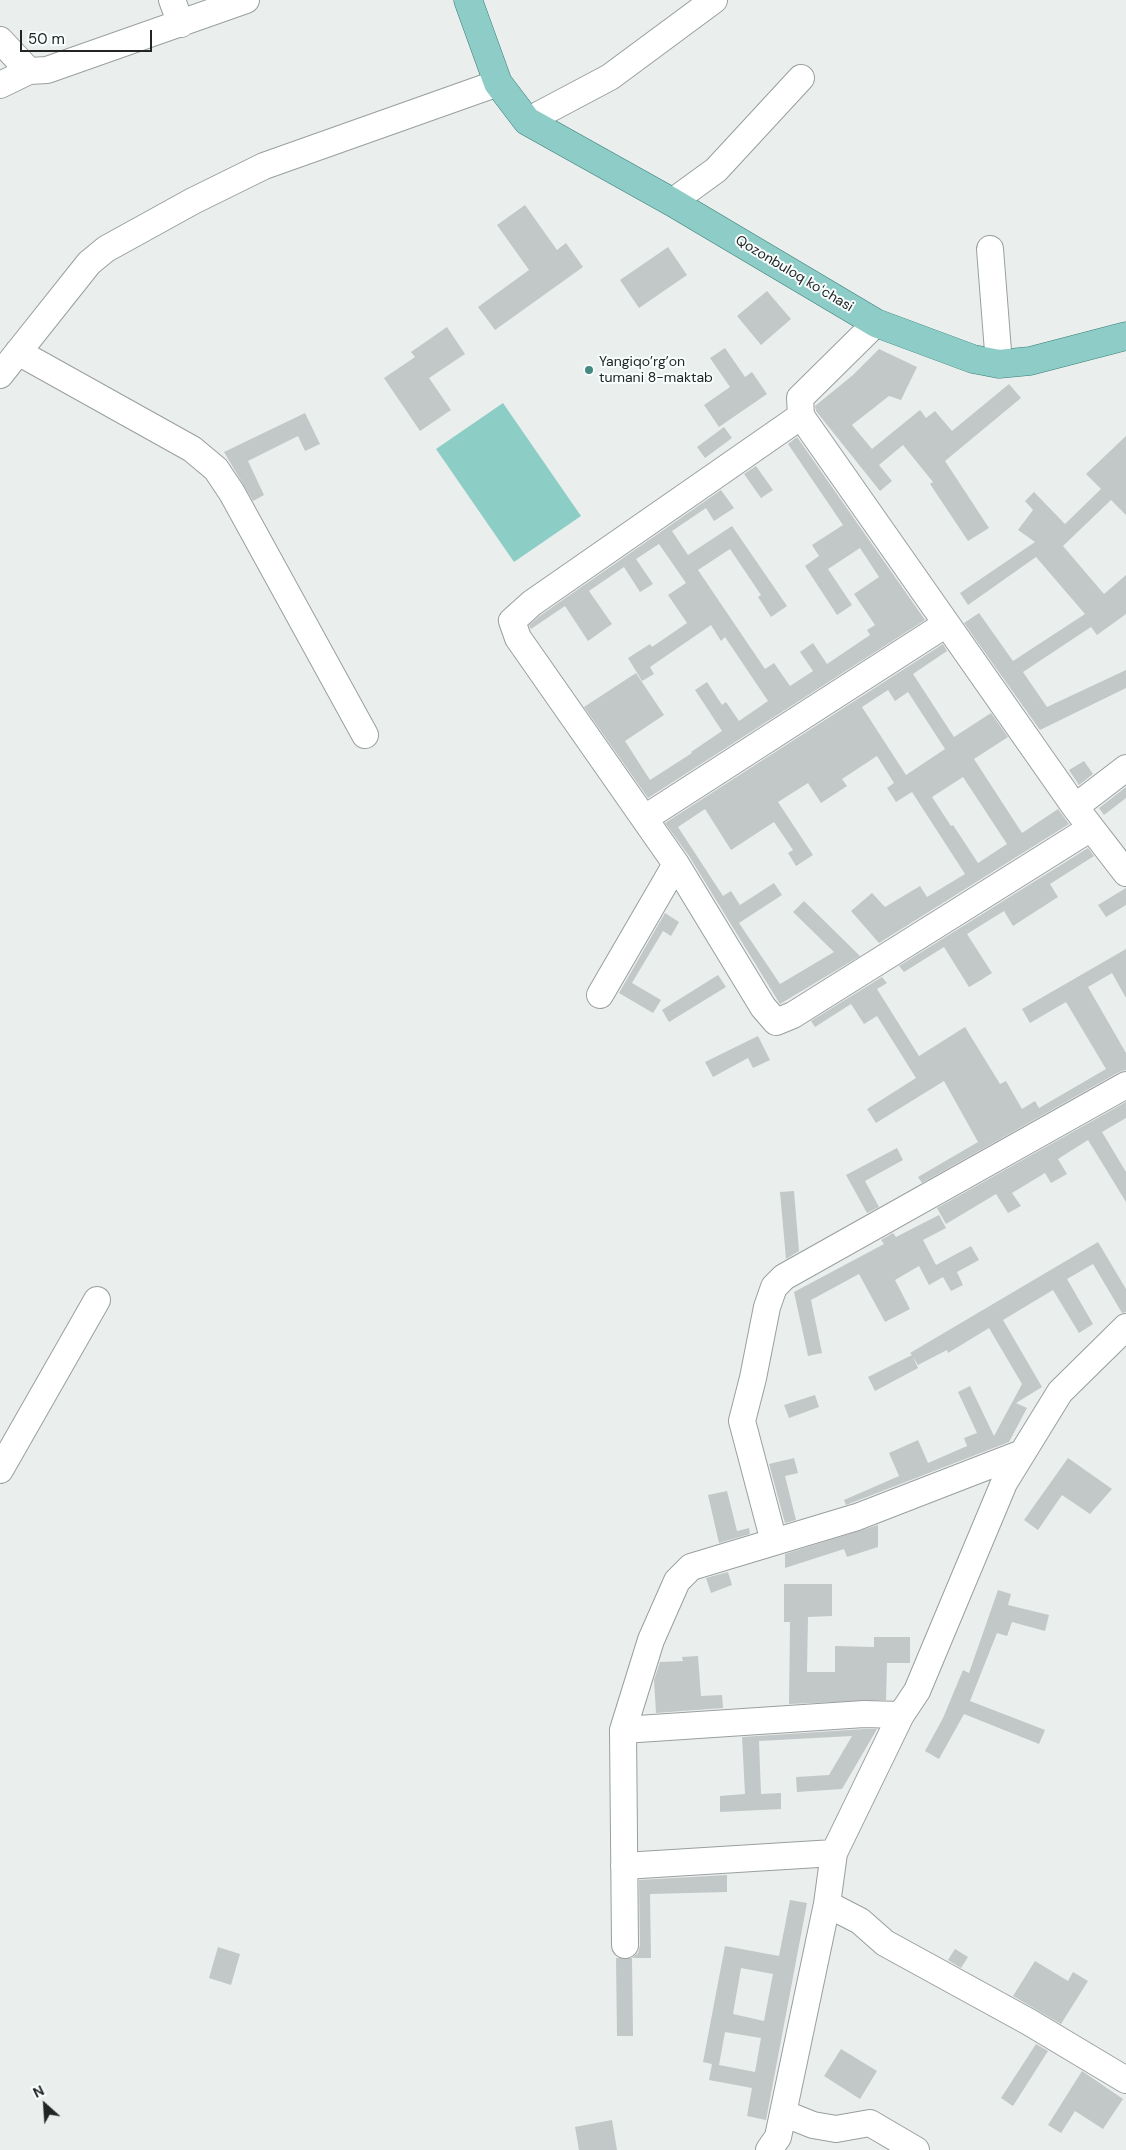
<!DOCTYPE html>
<html>
<head>
<meta charset="utf-8">
<style>
  body { margin:0 }
  #map { position:relative; width:1126px; height:2150px; overflow:hidden; background:#eaefee; font-family:"DM Sans",sans-serif }
  canvas { display:block }
  .north { position:absolute; left:20px; top:2080px; width:50px; height:50px; -webkit-text-stroke:4px #f7fdfc; paint-order:stroke; rotate:334deg; font-size:14px; font-weight:700; line-height:20px; text-align:center; color:#232525 }
  .north::after { content:''; display:block; margin:auto; width:18px; height:22px; background:#232525; clip-path:polygon(50% 0,100% 100%,50% 72%,0 100%) }
  .scale { position:absolute; left:20px; top:30px; width:132px; height:22px; box-sizing:border-box; border:2px solid #232525; border-top:0; padding-left:6px; font-size:15px; line-height:18px; white-space:nowrap; color:#232525; -webkit-text-stroke:4px #f7fdfc; paint-order:stroke }
</style>
</head>
<body>
<div id="map">
<canvas width="1126" height="2150"></canvas>
<div class="north">N</div>
<div class="scale">50 m</div>
</div>
<script>
const context = document.querySelector('canvas').getContext('2d');
context.lineJoin = 'round';
function fillPath(path, color) { context.fillStyle = color; context.fill(path, 'evenodd'); }
const toPath = rows => new Path2D(rows.map(r => 'M' + r).join(''));
function strokePath(path, color, width, dash) { context.strokeStyle = color; context.lineWidth = width; context.lineCap = dash ? 'butt' : 'round'; context.setLineDash(dash || []); context.stroke(path); }
function drawText(font, color, halo, rows, align = 'center') {
  context.font = font + ' "DM Sans",sans-serif'; context.lineWidth = 4; context.setLineDash([]); context.textBaseline = 'middle'; context.strokeStyle = halo; context.fillStyle = color; for (const [text, x, y, turn = 0] of rows) {
    context.save(); context.translate(x, y); context.rotate((+turn || 0) * Math.PI / 180); context.textAlign = isNaN(turn) ? turn : align; if (halo) context.strokeText(text, 0, 0); context.fillText(text, 0, 0); context.restore();
  }
}
const green = toPath([
  [503,403,581,516,514,562,436,449]
]);
const building = toPath([
  [525,205,557,250,566,243,583,267,495,330,478,307,529,270,497,225],
  [668,247,687,275,639,308,620,280],
  [767,291,791,319,761,345,737,316],
  [447,327,465,354,429,378,451,410,420,431,384,378,415,357,411,352],
  [725,348,745,377,752,372,767,394,719,427,704,405,730,387,710,358],
  [879,349,917,367,901,400,889,396,852,425,872,449,920,410,926,418,935,411,952,431,1009,384,1021,398,945,461,989,528,968,541,930,484,933,482,903,445,879,465,892,481,880,491,816,411,815,406,853,375],
  [305,413,320,444,305,451,298,436,248,461,264,495,253,501,224,452],
  [724,427,732,438,705,458,697,447],
  [1126,436,1126,515,1111,500,1063,546,1104,594,1126,575,1126,614,1097,635,1091,627,1023,672,1047,707,1126,670,1126,688,1040,730,964,623,979,613,1013,661,1085,614,1036,557,968,605,960,593,1035,542,1018,530,1033,510,1025,501,1034,492,1065,524,1101,489,1086,474],
  [797,437,925,620,648,798,584,707,636,673,664,715,625,741,650,780,692,753,691,752,722,731,695,690,707,682,722,705,726,702,739,721,768,701,725,637,721,641,711,625,650,667,654,674,642,681,628,658,650,644,652,647,687,623,668,595,686,583,659,544,636,559,653,584,640,592,624,567,589,591,612,624,588,641,565,606,531,629,529,625,541,615,721,490,734,508,714,521,706,508,672,531,688,555,732,526,787,606,771,617,758,597,761,595,730,549,698,570,765,669,774,663,790,686,813,671,800,652,813,643,827,664,870,635,867,630,875,625,854,594,879,577,860,548,828,569,852,605,837,615,805,566,819,556,812,545,843,525,788,444],
  [756,466,773,490,761,498,744,474],
  [943,644,947,651,913,674,954,737,991,713,1008,737,974,759,1022,833,1058,809,1069,824,879,943,851,911,872,893,885,907,920,886,927,897,965,874,912,792,896,802,887,788,894,783,877,756,842,779,847,786,821,803,808,783,778,802,813,855,796,866,788,853,793,850,774,822,731,850,705,809,678,827,723,896,731,891,740,905,774,883,782,895,739,923,780,984,834,952,793,912,804,901,860,956,780,1004,689,856,665,823],
  [888,690,895,701,908,692,945,749,906,775,862,707],
  [963,777,1007,844,978,863,953,825,951,826,932,797],
  [1084,761,1093,774,1079,785,1069,770],
  [1126,787,1126,798,1104,815,1099,808],
  [1088,848,1094,856,1050,884,1058,897,1013,926,1004,911,967,934,992,973,981,980,969,987,944,947,904,972,899,966],
  [1126,888,1126,905,1106,917,1098,905],
  [665,913,679,922,671,936,663,931,632,983,661,1000,653,1013,619,993],
  [1126,949,1126,998,1112,973,1088,987,1126,1053,1126,1070,1119,1072,922,1183,918,1177,978,1142,944,1081,876,1123,867,1109,916,1078,877,1016,864,1024,851,1004,815,1027,811,1021,882,977,887,983,877,989,919,1056,965,1027,1000,1084,1006,1081,1022,1109,1035,1101,1039,1108,1106,1069,1066,1002,1030,1023,1022,1009],
  [718,975,726,987,669,1022,662,1010],
  [758,1036,770,1060,753,1068,748,1058,713,1077,705,1062],
  [1126,1102,1126,1118,1102,1132,1126,1172,1126,1202,1088,1140,1058,1159,1067,1174,1051,1183,1045,1173,1012,1193,1021,1206,1008,1213,996,1194,946,1224,937,1208],
  [897,1148,903,1160,865,1181,879,1207,867,1213,846,1175],
  [794,1191,799,1251,786,1259,780,1192],
  [939,1215,946,1228,923,1240,936,1265,971,1246,979,1260,957,1272,963,1285,951,1291,943,1277,929,1285,919,1266,895,1280,910,1309,885,1322,859,1274,811,1300,822,1353,808,1356,794,1292,884,1244,881,1240,893,1233,896,1237],
  [1098,1242,1126,1289,1126,1312,1122,1313,1093,1264,1067,1279,1093,1324,1079,1333,1053,1290,1003,1320,1042,1387,1016,1403,1027,1408,1009,1442,846,1505,844,1500,899,1476,889,1453,918,1440,928,1463,967,1446,964,1438,977,1433,958,1392,970,1386,994,1436,1022,1384,989,1328,948,1353,947,1350,918,1365,913,1357,918,1368,875,1391,868,1377,912,1355,910,1353],
  [815,1395,819,1407,789,1418,784,1405],
  [794,1458,798,1473,785,1476,796,1520,785,1523,769,1464],
  [1068,1458,1112,1489,1090,1514,1062,1495,1038,1530,1024,1520],
  [727,1491,737,1531,749,1528,750,1534,719,1543,708,1495],
  [878,1525,878,1547,847,1557,844,1549,785,1568,785,1554],
  [728,1572,732,1585,711,1593,706,1578],
  [784,1584,832,1584,832,1616,808,1617,807,1672,835,1672,835,1646,874,1647,874,1637,910,1637,910,1663,887,1663,886,1700,789,1704,790,1622,784,1622],
  [998,1590,1011,1594,1008,1605,1049,1615,1045,1631,1012,1622,1007,1636,997,1633,970,1701,1045,1730,1039,1744,964,1714,939,1759,925,1751,943,1718,963,1670,969,1673],
  [698,1656,701,1696,722,1695,723,1708,656,1713,654,1680,660,1662,683,1661,682,1657],
  [864,1729,877,1729,842,1789,797,1792,796,1777,829,1775,852,1736,759,1741,761,1794,781,1793,781,1809,720,1812,720,1796,745,1794,742,1737],
  [727,1875,727,1892,650,1894,651,1958,632,1958,638,1953,640,1945,639,1880],
  [790,1900,807,1903,766,2120,747,2116,752,2088,709,2080,712,2064,703,2062,725,1946,779,1956],
  [741,1968,773,1974,764,2021,733,2014],
  [725,2032,761,2038,755,2072,719,2065],
  [218,1947,240,1954,231,1985,209,1978],
  [955,1949,968,1957,961,1968,948,1960],
  [616,1958,632,1958,633,2036,617,2036],
  [1035,1961,1068,1981,1073,1972,1088,1981,1061,2024,1013,1996],
  [1036,2044,1048,2051,1013,2106,1001,2098],
  [841,2049,877,2071,860,2099,824,2076],
  [1082,2071,1123,2099,1103,2129,1075,2111,1061,2133,1048,2125],
  [612,2120,617,2150,579,2150,575,2127]
]);
const minor = toPath([
  [172,0,181,24],
  [0,40,29,71,47,70,246,0],
  [0,85,29,71],
  [527,121,610,77,714,0],
  [672,202,716,170,801,78],
  [990,249,999,364],
  [876,323,800,398,801,416,1075,807,1126,873],
  [18,352,192,449,216,469,232,493,365,735],
  [0,375,89,263,106,249,193,201,264,166,498,83],
  [801,416,532,603,512,621,518,638,676,864,763,1007,776,1022,793,1015,1091,828],
  [1075,807,1126,768],
  [645,818,946,624],
  [600,995,676,864],
  [0,1470,97,1300],
  [774,1542,742,1421,753,1378,767,1307,774,1287,784,1277,1126,1085],
  [623,1730,864,1714,901,1715],
  [624,1866,834,1853],
  [827,1904,860,1921,885,1943,1029,2022,1126,2080],
  [625,1945,623,1730,651,1640,677,1581,691,1567,857,1517,1022,1453],
  [783,2113,813,2125,836,2129,870,2123,916,2150],
  [769,2150,778,2137,827,1904,834,1853,901,1715,917,1691,1004,1483,1060,1392,1126,1327]
]);
const major = toPath([
  [468,0,498,83,527,121,672,202,876,323,973,359,999,364,1030,361,1126,336]
]);
const markers = [
  [589,370,5,"#438982"]
];
const streetNames = [
  ["Qozonbuloq koʻchasi",794,274,31]
];
const poiNames = [
  ["Yangiqo’rg’on",599,362],
  ["tumani 8-maktab",599,378]
];
fillPath(green, '#8ccec6');
fillPath(building, '#c2c7c7');
strokePath(minor, '#999f9e', 28);
strokePath(major, '#377c76', 29);
strokePath(minor, '#fff', 26);
strokePath(major, '#8ecdc7', 28);
for (const [x, y, r, color] of markers) { const dot = new Path2D(); dot.arc(x, y, r, 0, 2 * Math.PI); context.fillStyle = color; context.fill(dot); strokePath(dot, '#f7fdfc', 2); }
drawText('14px', '#232525', '#f7fdfc', streetNames);
drawText('14px', '#232525', '#f7fdfc', poiNames, 'left');
</script>
</body>
</html>
